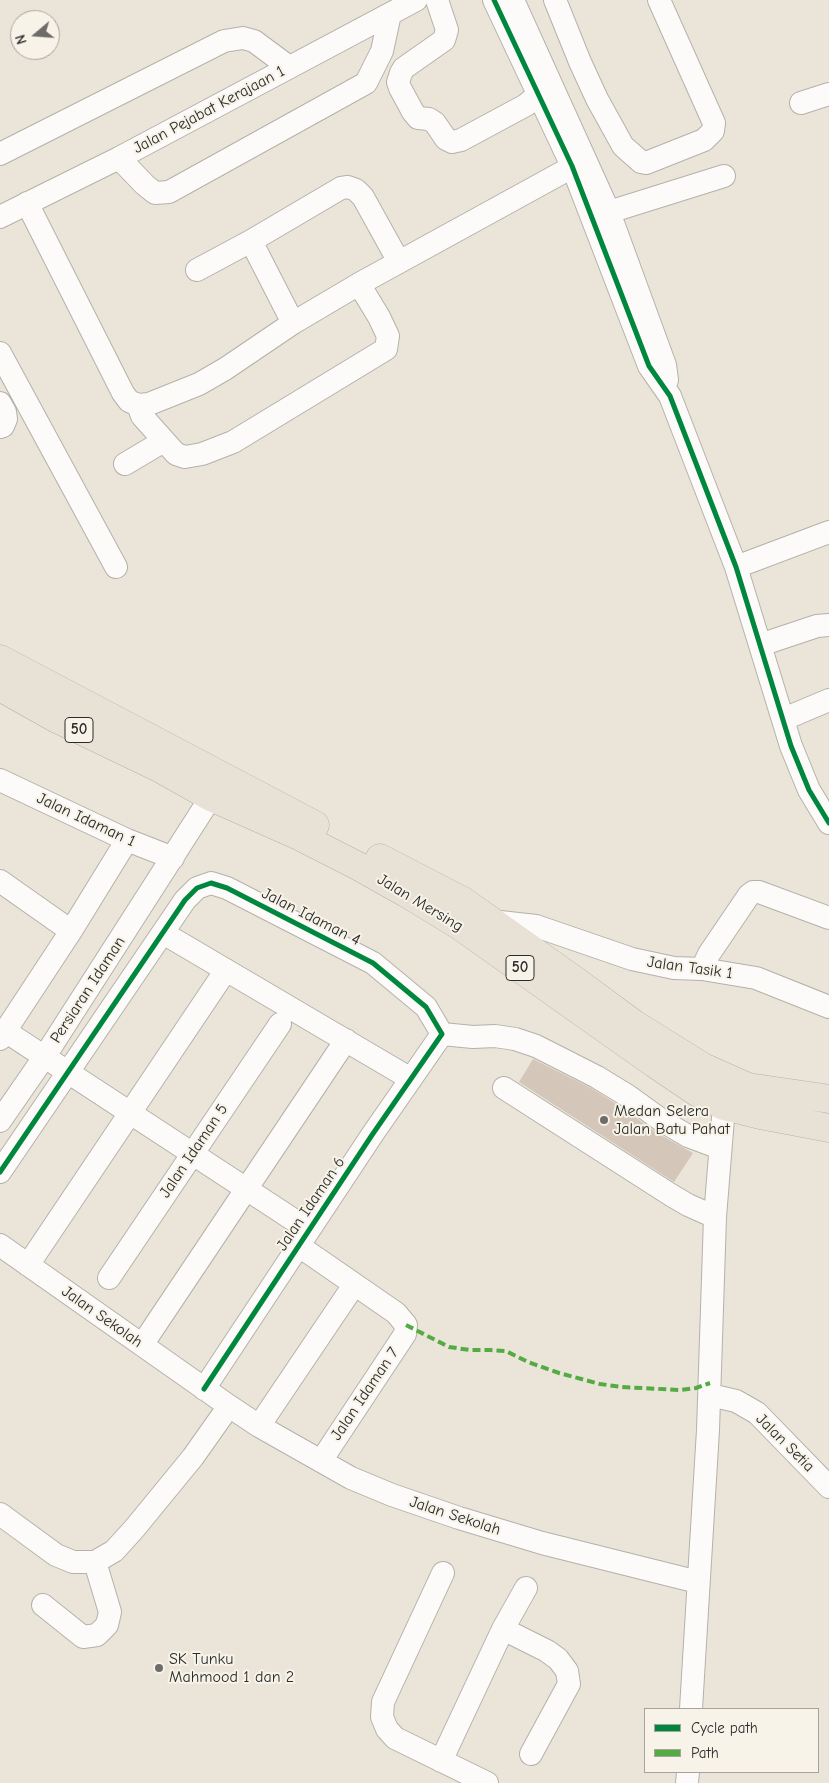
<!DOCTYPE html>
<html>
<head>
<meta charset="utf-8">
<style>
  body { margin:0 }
  #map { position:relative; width:829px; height:1783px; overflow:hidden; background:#ebe5d9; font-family:"Comic Neue",sans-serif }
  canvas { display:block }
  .legend { position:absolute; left:644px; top:1708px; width:175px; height:65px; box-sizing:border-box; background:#f7f3e8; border:1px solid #a5a39c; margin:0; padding:6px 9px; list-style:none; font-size:15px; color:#2b2b2b }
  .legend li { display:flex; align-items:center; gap:10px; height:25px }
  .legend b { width:25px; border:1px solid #a5a39c }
  .north { position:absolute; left:10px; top:10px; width:50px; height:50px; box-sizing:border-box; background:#f7f3e8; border:1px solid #a5a39c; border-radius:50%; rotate:252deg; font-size:14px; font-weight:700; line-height:20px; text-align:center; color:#2b2b2b }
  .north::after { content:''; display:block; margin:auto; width:18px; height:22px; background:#6e6c68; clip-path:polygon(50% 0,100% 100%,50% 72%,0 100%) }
</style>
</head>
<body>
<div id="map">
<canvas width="829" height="1783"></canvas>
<ul class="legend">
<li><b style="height:6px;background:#00873e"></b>Cycle path</li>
<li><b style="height:6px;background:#54ab44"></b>Path</li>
</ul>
<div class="north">N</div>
</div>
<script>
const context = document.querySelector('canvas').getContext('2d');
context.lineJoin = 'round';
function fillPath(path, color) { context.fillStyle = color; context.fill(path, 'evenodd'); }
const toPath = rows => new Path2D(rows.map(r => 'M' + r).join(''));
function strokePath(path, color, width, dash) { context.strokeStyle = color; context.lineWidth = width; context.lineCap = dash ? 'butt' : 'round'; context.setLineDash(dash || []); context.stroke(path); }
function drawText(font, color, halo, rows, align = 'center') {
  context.font = font + ' "Comic Neue",sans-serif'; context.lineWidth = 4; context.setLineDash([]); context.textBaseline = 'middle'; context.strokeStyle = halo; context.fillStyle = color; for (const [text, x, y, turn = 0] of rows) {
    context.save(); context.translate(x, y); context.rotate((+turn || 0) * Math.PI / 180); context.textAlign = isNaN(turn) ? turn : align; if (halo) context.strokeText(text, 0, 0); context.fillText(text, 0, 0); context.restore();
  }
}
const building = toPath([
  [533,1059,591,1088,621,1107,657,1133,693,1153,674,1182,519,1082]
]);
const minor = toPath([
  [437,0,447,30,444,40,404,68,401,73,398,82,400,88,413,112,418,118,429,119,435,123,446,139,452,142,461,140,526,105,539,94],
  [494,0,572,166,649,366,670,396,736,567,791,746,809,790,829,823],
  [513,0,609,212,665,365,667,380],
  [555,0,580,62,597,99,623,146,641,162,646,163,704,140,713,131,714,123,659,0],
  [801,103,829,94],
  [0,154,224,41,243,38,254,41,289,67],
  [119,158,145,185,155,193,169,192,366,83,382,51,390,14],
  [27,203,123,393,129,401,138,405,149,404,199,384,225,369,293,323,359,284,585,160],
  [609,212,724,176],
  [0,217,119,158,416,0],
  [197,270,251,241],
  [293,323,251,241,341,188,348,187,356,190,363,197,399,262],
  [0,353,116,567],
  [0,403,5,412,6,419,3,426,0,427],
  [138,405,142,416,176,454,185,457,202,454,233,442,386,349,388,336,379,317,359,284],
  [125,464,157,445,162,439],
  [736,567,829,532],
  [760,645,817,626,829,625],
  [784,719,829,700],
  [0,780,127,840,173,858],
  [0,881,71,931],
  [491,921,536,926,632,959,674,968,702,969,756,978,829,1007],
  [163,933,411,1079],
  [702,969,709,954,749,895,753,892,759,892,829,918],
  [5,1031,309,1230],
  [442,1034,473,1037,495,1036,515,1039,536,1046,597,1077,628,1096,664,1122,688,1136,720,1148],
  [0,1039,71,931,127,840],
  [504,1088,671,1195,688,1205,715,1217],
  [0,1121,45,1056,211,797],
  [0,1172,185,900,197,888,211,883,227,888,373,963,426,1007,442,1034],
  [0,1245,229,1406,259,1426,351,1478,392,1495,459,1518,542,1543,698,1582],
  [299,1246,396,1313,406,1325,405,1334,321,1461],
  [28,1265,226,970],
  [109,1278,280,1024],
  [142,1345,346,1040],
  [204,1389,372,1135,442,1034],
  [710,1395,736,1401,757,1413,829,1487],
  [259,1426,354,1285],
  [0,1514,56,1555,73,1562,95,1562,114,1551,134,1529,193,1457,229,1406],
  [443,1573,383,1702,382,1717,387,1729,395,1738,487,1783],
  [43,1605,83,1637,97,1635,107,1625,110,1612,95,1562],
  [503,1629,547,1651,558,1659,567,1671,569,1684,531,1754],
  [691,1709,708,1430,715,1217,724,1106],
  [441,1761,503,1629,526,1588],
  [687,1783,688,1772]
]);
const highway = toPath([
  [0,659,315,825],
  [0,687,57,719,161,769,211,797,299,836,358,866,406,893,460,926,655,1064,695,1091,724,1106,760,1115,829,1128],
  [380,858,463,901,573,979,634,1024,703,1067,748,1087,829,1099]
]);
const quiet = toPath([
  [406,1325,449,1347,470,1350,490,1350,506,1351,528,1362,559,1373,600,1384,622,1387,680,1390,696,1388,710,1383]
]);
const cycleway = toPath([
  [494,0,572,166,649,366,670,396,736,567,791,746,809,790,829,823],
  [0,1172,185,900,197,888,211,883,227,888,373,963,426,1007,442,1034,372,1135,204,1389]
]);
const markers = [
  [604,1120,5,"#6e6c68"],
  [159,1668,5,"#6e6c68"]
];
const shields = [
  [79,730,28],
  [520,968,28]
];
const shieldNames = [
  ["50",79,730],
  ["50",520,968]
];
const streetNames = [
  ["Jalan Pejabat Kerajaan 1",209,110,-28],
  ["Jalan Idaman 1",86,820,25],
  ["Jalan Mersing",420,903,31],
  ["Jalan Idaman 4",311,917,27],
  ["Jalan Tasik 1",690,968,8],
  ["Persiaran Idaman",88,990,-57],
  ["Jalan Idaman 5",194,1151,-56],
  ["Jalan Idaman 6",311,1204,-56],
  ["Jalan Sekolah",102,1317,35],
  ["Jalan Idaman 7",365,1394,-56],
  ["Jalan Setia",785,1443,45],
  ["Jalan Sekolah",455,1516,18]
];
const poiNames = [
  ["Medan Selera",614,1111],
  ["Jalan Batu Pahat",614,1129],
  ["SK Tunku",169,1659],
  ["Mahmood 1 dan 2",169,1677]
];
fillPath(building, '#d4c7b9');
strokePath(minor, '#b5b1aa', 24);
strokePath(highway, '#b5b1aa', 29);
strokePath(minor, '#fcfbf9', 22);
strokePath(highway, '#e8e2d6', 28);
strokePath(quiet, '#54ab44', 4, [8, 4]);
strokePath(cycleway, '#00873e', 5);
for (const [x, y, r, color] of markers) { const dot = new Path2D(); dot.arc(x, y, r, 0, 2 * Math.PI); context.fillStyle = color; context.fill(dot); strokePath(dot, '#f7f3e8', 2); }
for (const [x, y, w] of shields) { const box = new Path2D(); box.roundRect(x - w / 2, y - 12.5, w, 25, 4); context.fillStyle = '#f7f3e8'; context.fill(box); strokePath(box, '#2b2b2b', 1); }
drawText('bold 15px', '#2b2b2b', null, shieldNames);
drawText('16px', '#2b2b2b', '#f7f3e8', streetNames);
drawText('16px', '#2b2b2b', '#f7f3e8', poiNames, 'left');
</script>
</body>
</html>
